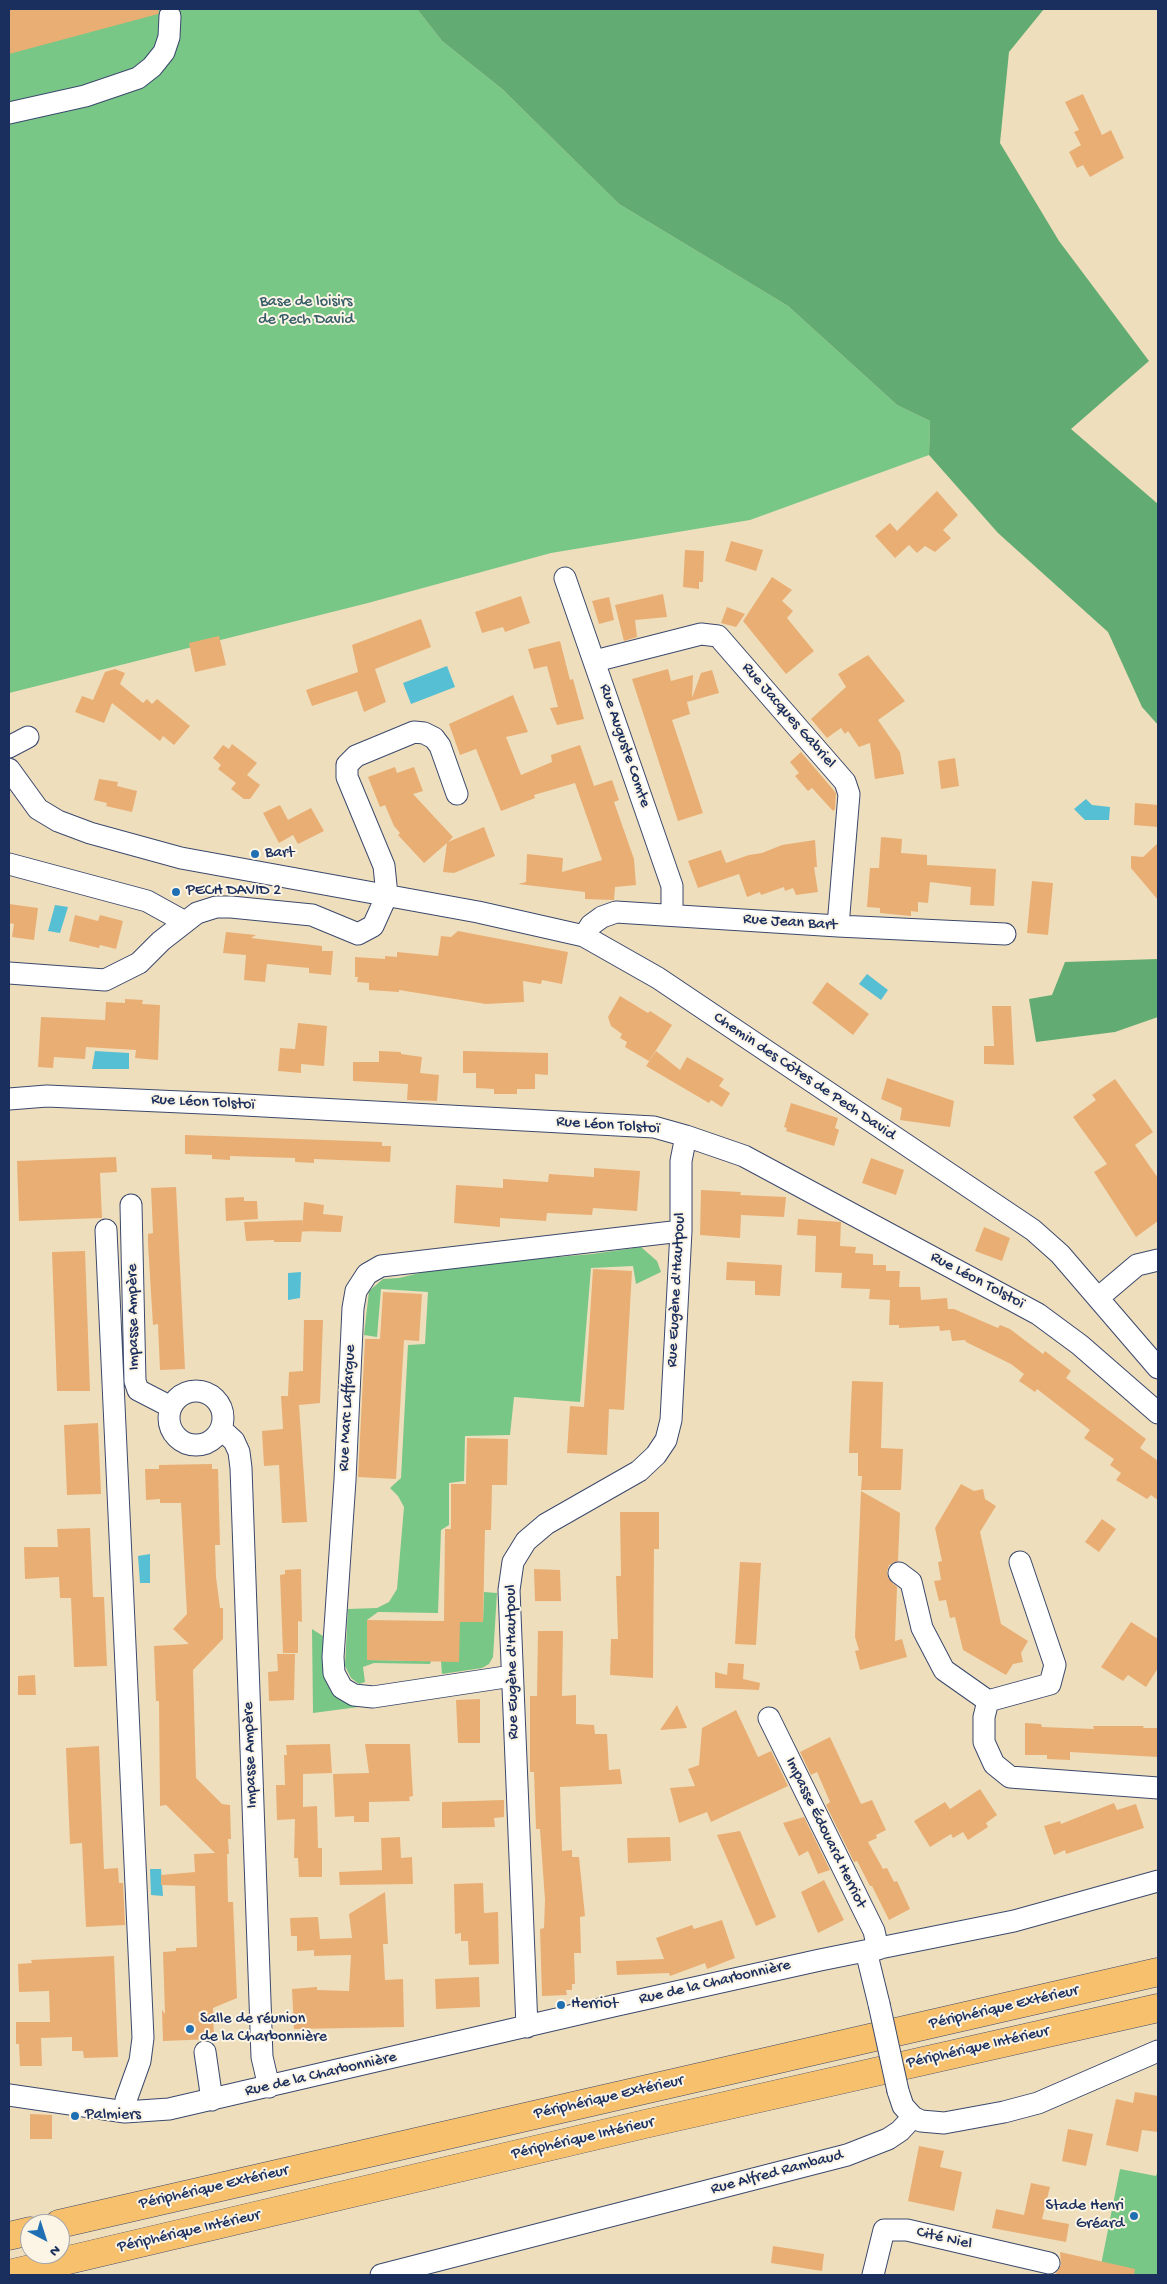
<!DOCTYPE html>
<html>
<head>
<meta charset="utf-8">
<style>
  body { margin:0 }
  #map { position:relative; width:1167px; height:2284px; overflow:hidden; background:#efdebc; font-family:"Gochi Hand",sans-serif }
  canvas { display:block }
  .frame { position:absolute; inset:0; border:10px solid #1b2f5e; pointer-events:none }
  .north { position:absolute; left:20px; top:2214px; width:50px; height:50px; box-sizing:border-box; background:#fcf5e5; border:1px solid #a2a6af; border-radius:50%; rotate:140deg; font-size:14px; font-weight:700; line-height:20px; text-align:center; color:#1b2f5e }
  .north::after { content:''; display:block; margin:auto; width:18px; height:22px; background:#1f6fb2; clip-path:polygon(50% 0,100% 100%,50% 72%,0 100%) }
</style>
</head>
<body>
<div id="map">
<canvas width="1167" height="2284"></canvas>
<div class="frame"></div>
<div class="north">N</div>
</div>
<script>
const context = document.querySelector('canvas').getContext('2d');
context.lineJoin = 'round';
function fillPath(path, color) { context.fillStyle = color; context.fill(path, 'evenodd'); }
const toPath = rows => new Path2D(rows.map(r => 'M' + r).join(''));
function strokePath(path, color, width, dash) { context.strokeStyle = color; context.lineWidth = width; context.lineCap = dash ? 'butt' : 'round'; context.setLineDash(dash || []); context.stroke(path); }
function drawText(font, color, halo, rows, align = 'center') {
  context.font = font + ' "Gochi Hand",sans-serif'; context.lineWidth = 4; context.setLineDash([]); context.textBaseline = 'middle'; context.strokeStyle = halo; context.fillStyle = color; for (const [text, x, y, turn = 0] of rows) {
    context.save(); context.translate(x, y); context.rotate((+turn || 0) * Math.PI / 180); context.textAlign = isNaN(turn) ? turn : align; if (halo) context.strokeText(text, 0, 0); context.fillText(text, 0, 0); context.restore();
  }
}
const green = toPath([
  [9,9,417,9,442,41,502,89,619,204,788,306,897,405,930,421,929,455,750,520,551,553,368,603,9,693],
  [641,1247,657,1261,661,1272,636,1284,633,1266,591,1268,580,1402,514,1397,510,1435,465,1436,464,1481,449,1483,449,1525,441,1530,438,1613,378,1612,367,1620,367,1660,431,1661,430,1664,374,1663,363,1667,365,1682,359,1684,351,1678,345,1666,348,1609,377,1608,389,1602,397,1589,404,1507,398,1496,390,1488,401,1478,408,1345,425,1344,428,1292,381,1289,377,1337,364,1335,369,1291,383,1279,399,1278,444,1267,592,1254],
  [484,1592,497,1593,493,1657,489,1664,482,1668,442,1674,441,1661,460,1622,483,1622],
  [312,1629,326,1638,325,1658,366,1706,313,1713],
  [1120,2169,1156,2176,1158,2170,1158,2275,1099,2275]
]);
const forest = toPath([
  [417,9,1044,9,1009,52,1000,143,1059,241,1149,361,1071,429,1158,504,1158,725,1142,707,1108,632,998,533,929,455,930,421,897,405,788,306,619,204,502,89,442,41],
  [1158,959,1158,1017,1115,1032,1036,1042,1029,999,1052,995,1065,962]
]);
const water = toPath([
  [447,666,455,687,411,704,403,683],
  [1086,799,1092,805,1110,807,1109,820,1085,820,1074,809],
  [55,905,68,907,60,933,48,931],
  [867,974,888,990,881,1000,859,984],
  [95,1051,129,1053,129,1069,92,1069],
  [301,1272,300,1298,288,1300,288,1273],
  [150,1554,150,1583,140,1583,138,1556],
  [150,1869,161,1869,163,1896,151,1895]
]);
const building = toPath([
  [9,9,158,9,159,12,158,14,9,54],
  [1083,94,1102,135,1111,130,1124,158,1090,177,1083,165,1077,168,1069,152,1081,145,1074,132,1079,130,1065,102],
  [937,491,958,515,943,530,951,538,935,552,925,546,917,553,909,545,895,558,875,536,890,523,897,531],
  [731,541,763,550,756,571,725,561],
  [685,550,704,551,703,582,699,582,699,589,683,587],
  [772,577,792,590,782,601,793,611,787,618,814,651,786,674,743,621],
  [663,594,667,617,635,620,637,637,624,641,615,605],
  [521,596,530,623,505,632,503,627,482,633,475,612],
  [609,597,614,620,599,624,592,601],
  [727,607,745,614,736,627,721,623],
  [421,619,431,647,375,669,386,702,364,712,357,691,312,706,306,690,358,672,352,645],
  [219,636,226,665,195,672,189,643],
  [560,641,570,680,573,679,584,719,557,725,550,708,558,707,547,666,534,669,528,649],
  [868,655,905,701,878,720,900,752,904,774,875,779,870,743,859,747,848,731,845,734,841,728,827,738,811,719,846,687,838,674],
  [115,669,125,673,120,684,143,703,147,699,152,704,157,699,190,726,174,745,163,736,160,741,112,703,104,723,75,712,82,696,93,700,105,672],
  [668,669,671,681,693,675,692,698,701,673,712,670,719,693,687,702,690,714,672,720,703,813,678,821,632,679],
  [513,695,528,732,506,737,521,775,552,762,551,755,580,745,594,786,612,780,619,800,614,802,634,859,636,885,615,887,614,900,585,899,585,892,518,884,526,882,527,854,563,858,562,872,602,860,575,783,534,795,535,798,501,811,476,749,460,755,449,724],
  [232,744,257,763,247,775,260,785,250,799,244,799,231,789,236,783,218,769,221,765,213,758,223,745,229,749],
  [801,752,836,793,835,809,833,811,812,788,808,791,795,776,799,773,790,762],
  [955,758,959,786,941,789,938,761],
  [395,767,397,773,414,767,423,791,413,794,453,837,448,842,484,827,495,856,454,873,443,872,447,843,424,863,398,835,400,833,394,826,385,805,380,807,368,777],
  [99,779,118,782,117,786,137,791,132,812,106,806,107,803,94,800],
  [1135,803,1158,805,1158,827,1134,825],
  [280,805,288,820,311,808,324,831,298,844,293,835,279,843,263,813],
  [881,837,902,839,901,853,927,855,927,865,996,869,994,906,970,905,971,887,930,882,928,903,918,902,918,912,911,911,911,916,880,913,880,908,867,907,870,868,879,868],
  [815,840,817,867,814,867,818,892,796,895,793,888,785,891,784,887,761,895,760,892,747,897,739,874,698,888,688,861,721,850,726,863,749,855,762,853,782,845],
  [1158,843,1158,900,1131,868,1131,856,1143,857],
  [1032,881,1053,883,1048,935,1027,933],
  [9,904,38,908,34,940,12,937,14,924,9,923],
  [75,915,98,921,100,915,123,921,116,949,100,945,99,948,69,941],
  [458,931,568,952,562,984,542,980,541,984,523,981,524,1002,486,1004,399,990,399,992,369,990,369,983,357,982,358,977,355,977,355,957,385,959,385,956,397,957,397,952,438,956,441,936,451,937],
  [226,932,256,935,251,938,322,946,322,951,333,951,331,975,309,973,309,968,267,964,265,982,244,980,246,955,223,953],
  [827,982,869,1014,853,1035,812,1003],
  [620,996,648,1013,650,1011,672,1025,649,1061,625,1047,627,1042,620,1038,622,1034,611,1026,608,1017],
  [125,999,143,1000,142,1004,160,1005,158,1060,135,1058,136,1050,86,1047,85,1059,54,1057,53,1068,38,1067,41,1017,105,1020,106,1002,125,1003],
  [992,1006,1011,1006,1014,1065,984,1064,984,1046,994,1046],
  [298,1023,327,1026,324,1066,301,1064,301,1073,278,1071,280,1048,295,1049],
  [379,1051,401,1052,401,1054,422,1057,420,1073,439,1075,437,1101,407,1100,408,1084,353,1081,353,1062,379,1062],
  [463,1051,548,1053,548,1075,535,1074,535,1089,517,1089,517,1094,494,1094,494,1089,476,1088,476,1073,463,1073],
  [656,1051,680,1070,687,1057,724,1079,719,1086,730,1093,722,1107,711,1100,709,1103,646,1066],
  [887,1078,954,1101,950,1127,900,1120,902,1108,881,1099],
  [1115,1079,1153,1132,1135,1145,1158,1178,1158,1221,1136,1237,1094,1172,1107,1164,1073,1117,1096,1100,1092,1095],
  [791,1103,838,1118,835,1128,839,1130,834,1146,786,1131,787,1128,784,1127],
  [185,1135,382,1142,382,1146,391,1146,390,1162,314,1159,314,1163,295,1162,295,1158,230,1156,230,1160,212,1159,212,1155,185,1154],
  [116,1157,117,1172,100,1173,102,1218,19,1221,17,1161],
  [871,1158,904,1170,896,1195,862,1183],
  [594,1168,640,1171,637,1211,593,1208,592,1215,547,1213,546,1221,500,1218,500,1227,454,1223,456,1185,503,1188,503,1179,548,1182,549,1174,594,1177],
  [176,1187,185,1369,160,1370,158,1324,153,1325,148,1244,148,1234,153,1233,151,1188],
  [701,1190,741,1192,740,1195,786,1197,784,1217,741,1215,740,1238,700,1235],
  [244,1197,244,1201,257,1201,258,1219,226,1221,225,1198],
  [304,1202,324,1205,323,1214,343,1216,341,1232,302,1231],
  [798,1219,841,1222,840,1246,856,1247,855,1253,873,1254,873,1265,886,1265,886,1271,900,1271,899,1287,920,1287,921,1300,947,1298,948,1309,954,1309,998,1328,1000,1325,1010,1329,1043,1354,1045,1351,1071,1371,1066,1378,1146,1439,1140,1448,1158,1461,1158,1500,1151,1495,1147,1499,1116,1480,1121,1473,1110,1465,1114,1459,1084,1438,1090,1430,1037,1389,1035,1392,1019,1381,1024,1374,1011,1364,966,1342,965,1340,952,1341,950,1330,940,1331,939,1326,899,1328,899,1325,889,1325,890,1300,869,1299,870,1289,841,1288,842,1273,815,1272,816,1236,797,1235],
  [303,1220,301,1242,274,1242,274,1240,246,1241,244,1222],
  [984,1227,1010,1238,1002,1261,975,1251],
  [85,1251,90,1391,57,1391,52,1252],
  [727,1262,782,1265,780,1296,755,1295,755,1281,726,1280],
  [593,1269,632,1271,624,1410,609,1409,607,1455,567,1453,570,1406,584,1407],
  [383,1292,422,1294,419,1341,404,1340,396,1479,358,1477,365,1339,380,1339],
  [304,1320,323,1320,320,1403,299,1405,307,1522,282,1523,279,1465,264,1466,262,1431,283,1429,281,1396,288,1396,289,1372,303,1371],
  [852,1381,883,1382,881,1448,903,1449,901,1490,861,1490,862,1476,858,1476,858,1453,849,1453],
  [98,1423,101,1494,67,1495,64,1425],
  [467,1438,508,1439,507,1485,492,1485,491,1530,485,1530,483,1622,460,1622,459,1662,367,1660,367,1620,444,1621,445,1529,451,1529,451,1484,466,1484],
  [212,1464,212,1469,218,1469,220,1545,215,1545,216,1577,220,1608,223,1608,223,1639,193,1670,196,1778,222,1804,230,1805,231,1839,228,1839,229,1854,227,1854,228,1902,233,1902,237,1998,213,2008,214,2039,163,2041,162,2010,165,2014,163,1952,176,1951,176,1948,197,1947,195,1886,161,1885,161,1875,195,1872,194,1854,215,1853,166,1805,160,1806,159,1701,156,1701,154,1646,189,1644,173,1629,187,1614,181,1503,160,1503,160,1499,146,1500,145,1469,159,1469,159,1465],
  [961,1484,974,1491,983,1489,985,1499,996,1506,980,1532,995,1598,1001,1624,1028,1641,1021,1653,1023,1662,1013,1664,1006,1675,963,1650,955,1617,950,1618,946,1600,939,1601,934,1581,941,1580,938,1562,942,1561,935,1528],
  [861,1491,900,1513,898,1561,889,1565,887,1572,888,1578,897,1587,895,1641,902,1639,907,1657,860,1670,855,1651,859,1650,855,1637],
  [620,1512,659,1512,659,1549,654,1549,653,1678,610,1675,611,1639,618,1639,616,1576,621,1576],
  [1102,1519,1116,1529,1099,1552,1085,1542],
  [90,1528,93,1597,104,1597,107,1666,74,1667,71,1598,60,1598,59,1577,25,1579,24,1547,58,1547,57,1529],
  [740,1562,761,1563,756,1645,735,1644],
  [301,1569,302,1622,298,1621,298,1653,283,1653,280,1575,285,1574,285,1570],
  [534,1569,560,1570,561,1601,535,1601],
  [1131,1622,1158,1639,1158,1668,1146,1687,1128,1675,1123,1681,1101,1667],
  [538,1631,563,1631,562,1696,576,1695,576,1724,594,1725,595,1734,607,1734,609,1770,620,1769,622,1784,560,1787,562,1851,572,1850,572,1857,579,1857,585,1916,580,1917,581,1953,574,1953,575,1984,572,1984,572,1990,566,1990,567,1995,542,1996,540,1929,544,1928,545,1900,540,1829,536,1829,534,1772,530,1772,530,1696,537,1696],
  [277,1654,295,1654,294,1700,269,1701,268,1672,278,1671],
  [728,1663,744,1664,743,1679,760,1683,759,1690,715,1688,715,1672,727,1675],
  [35,1675,36,1695,18,1695,18,1676],
  [480,1699,480,1743,458,1743,456,1700],
  [677,1705,687,1728,660,1730],
  [736,1710,758,1757,771,1751,788,1786,711,1822,707,1812,679,1823,670,1788,695,1786,688,1769,699,1765,702,1728],
  [1025,1723,1041,1724,1042,1727,1094,1729,1093,1726,1144,1726,1143,1728,1158,1728,1158,1757,1070,1752,1070,1760,1047,1759,1047,1755,1025,1755],
  [830,1737,861,1804,872,1800,886,1830,876,1835,877,1838,868,1842,883,1869,887,1868,894,1882,897,1881,910,1909,889,1920,872,1886,870,1886,857,1861,854,1862,826,1805,830,1802,817,1772,811,1775,800,1752],
  [330,1744,332,1773,303,1774,303,1807,317,1806,318,1848,322,1848,322,1877,299,1877,298,1858,294,1858,295,1819,277,1820,276,1785,285,1785,284,1755,287,1755,286,1745],
  [365,1744,410,1744,413,1796,409,1797,410,1801,369,1802,369,1822,354,1822,354,1816,335,1817,333,1774,369,1773],
  [99,1746,104,1869,118,1868,119,1883,123,1883,125,1925,86,1927,82,1843,70,1844,66,1748],
  [980,1789,997,1815,986,1823,988,1827,968,1840,963,1832,953,1838,951,1834,930,1847,914,1821,945,1802,950,1809],
  [504,1800,504,1817,494,1818,495,1827,442,1828,442,1802],
  [1114,1803,1117,1810,1136,1804,1144,1828,1066,1854,1065,1850,1054,1855,1044,1826,1060,1821,1061,1824],
  [804,1817,830,1870,818,1874,808,1851,799,1856,783,1823],
  [740,1831,776,1917,756,1926,717,1835],
  [400,1837,401,1858,412,1857,413,1884,340,1885,339,1872,382,1870,381,1838],
  [670,1837,671,1861,628,1863,627,1838],
  [824,1880,844,1920,818,1933,801,1892],
  [483,1883,484,1913,498,1912,499,1964,469,1965,468,1941,461,1941,461,1933,455,1934,454,1884],
  [385,1892,388,1944,383,1944,385,1980,403,1979,404,2027,294,2029,292,1989,317,1987,317,1990,349,1991,351,1955,314,1956,314,1950,297,1951,297,1936,291,1936,290,1918,318,1917,320,1939,352,1938,349,1914],
  [722,1920,735,1958,707,1969,705,1963,670,1976,669,1973,617,1975,616,1961,664,1959,656,1938,692,1925,694,1929],
  [114,1956,118,2057,84,2058,83,2051,72,2051,72,2037,41,2038,42,2066,20,2066,19,2044,16,2044,16,2022,50,2022,49,1991,19,1992,18,1964,32,1963,31,1960],
  [479,1977,480,2007,436,2009,435,1979],
  [1135,2092,1158,2096,1158,2132,1142,2130,1138,2152,1106,2145,1116,2099,1133,2103],
  [30,2114,52,2115,52,2139,30,2139],
  [1068,2129,1093,2134,1086,2166,1062,2161],
  [919,2146,944,2151,940,2167,962,2172,954,2211,908,2201],
  [1031,2183,1050,2187,1042,2219,1069,2224,1066,2242,992,2228,996,2209,1024,2215],
  [773,2246,824,2254,822,2271,771,2263],
  [1060,2252,1135,2269,1134,2275,1055,2275,1061,2265]
]);
const minor = toPath([
  [9,113,85,96,138,78,152,67,164,52,169,37,170,16],
  [565,578,672,886,672,915],
  [595,661,701,634,718,636,845,782,849,794,838,926],
  [9,747,28,737],
  [9,769,38,809,58,821,90,833,181,858,478,912,584,936,658,978,1033,1230,1060,1254,1158,1368],
  [9,864,147,901,185,922],
  [584,936,591,925,602,917,616,912,838,926,1005,934],
  [9,973,105,980,139,963,161,941,197,913,216,907,231,907,312,915,358,934,373,926,387,895,384,866,347,777,347,765,356,756,414,732,424,733,434,738,440,746,457,794],
  [9,1099,47,1096,226,1104,654,1127,686,1136,744,1156,1038,1314,1080,1345,1158,1413],
  [131,1205,135,1381,138,1390,171,1407],
  [106,1230,143,2038,140,2061,126,2100,125,2112],
  [1098,1298,1137,1265,1158,1260],
  '169 1418a27 27 0 1 1 54 0a27 27 0 1 1-54 0Z',
  [221,1429,234,1441,239,1452,241,1468,262,2057,269,2087],
  [1020,1562,1055,1665,1050,1684,988,1701,984,1717,984,1742,994,1764,1010,1777,1158,1788],
  [899,1573,911,1582,922,1628,944,1670,988,1701],
  [512,1676,373,1697,354,1695,342,1688,334,1673,333,1657,345,1480,353,1308,356,1291,367,1274,381,1266,681,1231],
  [769,1718,874,1931,878,1949],
  [866,1951,879,2004],
  [527,2027,509,1590,513,1562,526,1541,546,1524,639,1471,656,1455,666,1440,671,1420,681,1231,681,1161,686,1136],
  [205,2052,212,2100],
  [898,2091,903,2106,913,2117,921,2121,944,2123,1004,2112,1038,2103,1158,2051],
  [9,2095,125,2112,169,2109,613,2006,820,1960,1014,1921,1158,1881],
  [381,2275,847,2155,888,2139,900,2131,913,2117],
  [873,2275,884,2230,907,2230,1049,2263]
]);
const highway = toPath([
  [59,2224,1158,1972],
  [9,2236,30,2231],
  [9,2274,645,2124,1158,2008]
]);
const minorBridge = toPath([
  [879,2004,898,2091]
]);
const markers = [
  [255,854,5,"#1f6fb2"],
  [176,892,5,"#1f6fb2"],
  [561,2005,5,"#1f6fb2"],
  [190,2029,5,"#1f6fb2"],
  [75,2116,5,"#1f6fb2"],
  [1134,2216,5,"#1f6fb2"]
];
const parkNames = [
  ["Base de loisirs",306,303],
  ["de Pech David",306,321]
];
const streetNames = [
  ["Rue Jacques Gabriel",788,716,49],
  ["Rue Auguste Comte",624,746,71],
  ["Rue Jean Bart",790,923,4],
  ["Chemin des Côtes de Pech David",804,1077,34],
  ["Rue Léon Tolstoï",203,1103,3],
  ["Rue Léon Tolstoï",608,1126,4],
  ["Rue Léon Tolstoï",977,1281,28],
  ["Rue Eugène d'Hautpoul",677,1290,-87],
  ["Impasse Ampère",134,1317,-91],
  ["Rue Marc Laffargue",348,1408,-87],
  ["Rue Eugène d'Hautpoul",513,1662,-91],
  ["Impasse Ampère",251,1755,-92],
  ["Impasse Édouard Herriot",825,1833,64],
  ["Rue de la Charbonnière",715,1983,-13],
  ["Périphérique Extérieur",1004,2008,-13],
  ["Périphérique Intérieur",978,2048,-13],
  ["Rue de la Charbonnière",321,2075,-13],
  ["Périphérique Extérieur",609,2098,-13],
  ["Périphérique Intérieur",583,2139,-13],
  ["Rue Alfred Rambaud",777,2173,-15],
  ["Périphérique Extérieur",214,2188,-13],
  ["Périphérique Intérieur",189,2232,-13],
  ["Cité Niel",944,2239,13]
];
const poiNames = [
  ["Bart",265,854],
  ["PECH DAVID 2",186,892],
  ["Herriot",571,2005],
  ["Salle de réunion",200,2020],
  ["de la Charbonnière",200,2038],
  ["Palmiers",85,2116],
  ["Stade Henri",1124,2207,"right"],
  ["Gréard",1124,2225,"right"]
];
fillPath(green, '#78c786');
fillPath(forest, '#62ac73');
fillPath(water, '#57bfd3');
fillPath(building, '#e9ae74');
strokePath(minor, '#3b496c', 23);
strokePath(highway, '#3b496c', 29);
strokePath(minor, '#fff', 21);
strokePath(highway, '#f7c06c', 28);
strokePath(minorBridge, '#3b496c', 23, []);
strokePath(minorBridge, '#fff', 21);
for (const [x, y, r, color] of markers) { const dot = new Path2D(); dot.arc(x, y, r, 0, 2 * Math.PI); context.fillStyle = color; context.fill(dot); strokePath(dot, '#fcf5e5', 2); }
drawText('16px', '#375d6a', '#fcf5e5', parkNames);
drawText('16px', '#1b2f5e', '#fcf5e5', streetNames);
drawText('16px', '#1b2f5e', '#fcf5e5', poiNames, 'left');
</script>
</body>
</html>
